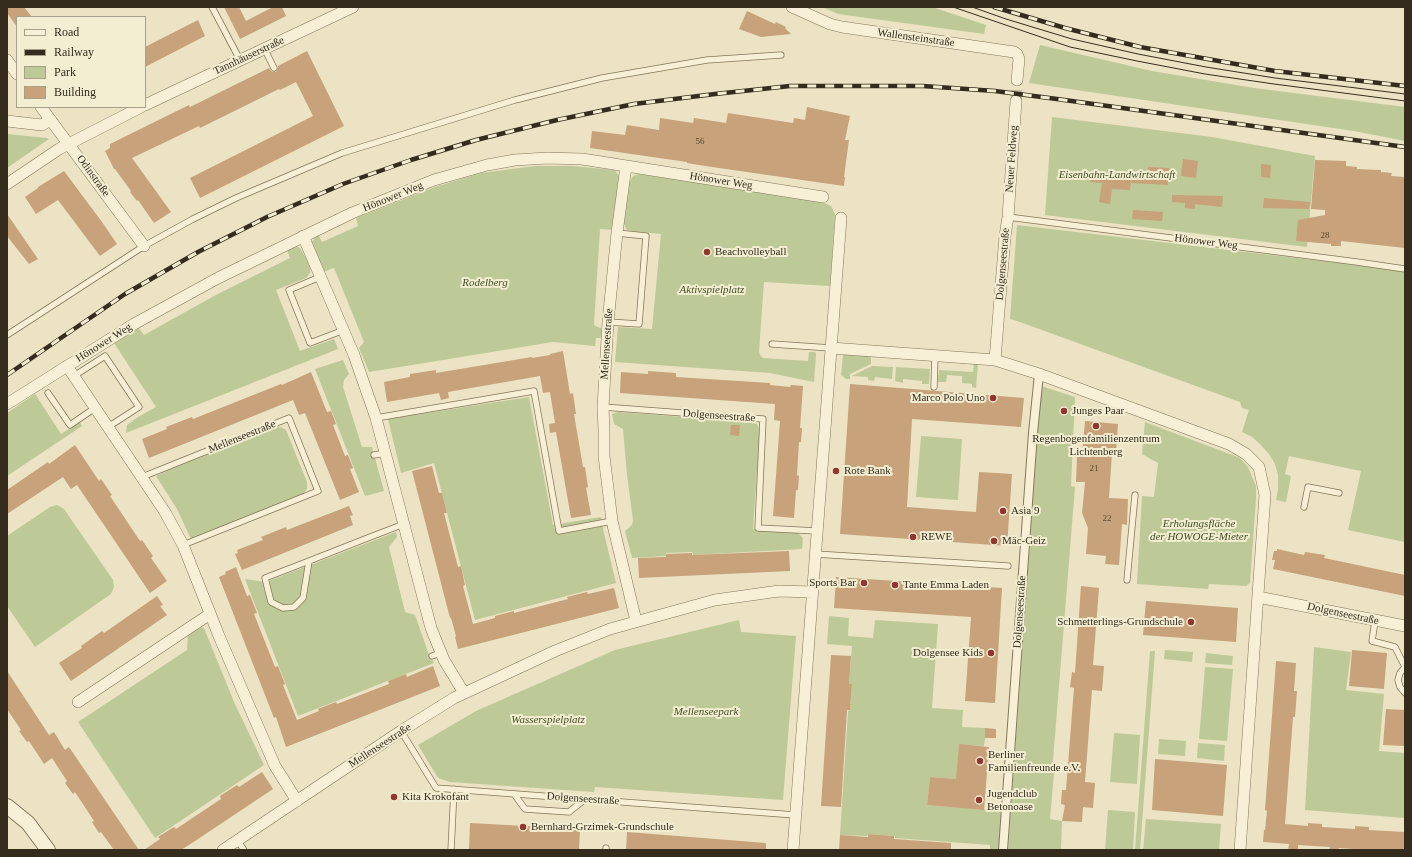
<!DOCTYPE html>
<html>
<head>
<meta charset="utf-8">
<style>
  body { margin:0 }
  #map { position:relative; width:1412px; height:857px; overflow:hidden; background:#ebe3c3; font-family:Georgia,serif }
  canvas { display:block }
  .frame { position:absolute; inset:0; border:8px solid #352c1e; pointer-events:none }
  .legend { position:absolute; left:16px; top:16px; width:130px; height:92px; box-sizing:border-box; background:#f3edd2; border:1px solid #a7a08a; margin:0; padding:5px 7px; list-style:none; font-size:12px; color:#352c1e }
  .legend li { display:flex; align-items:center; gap:8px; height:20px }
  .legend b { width:20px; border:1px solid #a7a08a }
</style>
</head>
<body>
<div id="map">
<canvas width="1412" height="857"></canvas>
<div class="frame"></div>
<ul class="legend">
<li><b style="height:5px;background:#f7f0d6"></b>Road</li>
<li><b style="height:5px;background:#352c1e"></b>Railway</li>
<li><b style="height:11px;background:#bec998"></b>Park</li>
<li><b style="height:11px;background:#c7a27b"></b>Building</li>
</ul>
</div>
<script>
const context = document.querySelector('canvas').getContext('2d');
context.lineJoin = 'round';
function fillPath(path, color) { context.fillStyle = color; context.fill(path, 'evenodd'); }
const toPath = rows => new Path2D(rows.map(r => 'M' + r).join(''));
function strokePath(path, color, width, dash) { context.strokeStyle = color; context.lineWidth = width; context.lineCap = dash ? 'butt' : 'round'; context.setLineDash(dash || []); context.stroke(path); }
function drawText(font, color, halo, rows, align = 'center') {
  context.font = font + ' Georgia,serif'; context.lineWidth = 4; context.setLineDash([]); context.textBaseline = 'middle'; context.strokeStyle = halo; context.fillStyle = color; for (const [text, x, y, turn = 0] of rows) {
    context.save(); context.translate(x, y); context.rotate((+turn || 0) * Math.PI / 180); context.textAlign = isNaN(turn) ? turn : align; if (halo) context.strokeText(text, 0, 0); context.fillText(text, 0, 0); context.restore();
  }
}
const green = toPath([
  [822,7,932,7,986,25,984,34,838,14],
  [1040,45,1152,71,1254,88,1405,107,1405,141,1354,131,1029,83],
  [1052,117,1212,137,1315,156,1307,247,1045,215],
  [7,134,47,138,49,139,7,168],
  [535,166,573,166,604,169,614,170,618,174,620,178,614,230,600,229,594,325,602,329,601,338,596,338,595,346,553,342,369,372,359,348,364,342,334,268,323,272,311,243,318,234,322,242,358,226,356,218,435,187,481,173],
  [639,174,818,200,831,206,835,214,830,286,764,282,759,351,760,355,763,358,808,361,809,352,815,352,816,354,814,382,770,373,615,362,618,327,652,329,661,234,631,231,627,230,623,222,629,183,633,176],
  [1017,225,1356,265,1405,272,1405,542,1348,530,1361,471,1289,456,1285,474,1291,476,1286,502,1276,500,1278,489,1278,475,1275,464,1269,454,1260,444,1252,437,1242,432,1249,410,1242,408,1240,402,1017,321,1010,319],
  [295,246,300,248,311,266,310,273,306,278,276,290,300,351,334,339,338,349,126,433,127,425,138,417,156,407,114,343,139,328,144,335,214,296,290,258,287,250],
  [846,354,871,356,871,364,850,374,850,379,846,379,841,375,843,355],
  [343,360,349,374,344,380,343,387,362,447,372,447,384,491,365,496,315,369],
  [974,363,978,363,976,388,972,387,972,384,962,383,962,376,947,375,946,382,938,382,939,370,973,372],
  [872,366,893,367,892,379,875,377,874,381,868,380,868,377,852,376],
  [896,367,930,369,929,384,922,384,922,381,903,379,903,383,895,381],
  [1041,386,1075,397,1071,486,1075,487,1052,773,1054,773,1050,819,1062,821,1061,850,1008,850],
  [35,394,61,434,80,422,82,426,7,476,7,413],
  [529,397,553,525,601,517,603,529,616,583,475,620,434,463,401,473,388,419],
  [618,412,751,422,757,424,760,430,753,529,798,533,803,538,802,549,693,555,692,552,666,553,666,556,632,558,625,531,632,525,633,520,627,475,623,429,614,424,612,414],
  [1145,422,1235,456,1240,458,1248,467,1256,486,1256,498,1250,583,1246,586,1209,584,1208,589,1137,584,1142,496,1154,497,1158,463,1142,454],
  [275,427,281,427,286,430,307,482,307,489,303,494,191,539,177,509,156,476,166,471],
  [921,436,962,439,958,500,916,497],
  [57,505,64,509,113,580,114,587,111,594,35,647,7,606,7,536,50,507],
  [396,532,397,537,389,547,405,612,415,615,428,652,434,663,298,716,245,579,266,582],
  [829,616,849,618,848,636,873,638,875,620,938,624,932,708,963,710,962,727,985,728,985,738,984,746,959,745,957,771,966,780,930,777,927,805,1002,811,998,850,990,849,990,845,895,838,895,836,868,834,867,836,840,835,848,711,850,710,852,684,849,684,852,646,827,644],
  [739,620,741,632,796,636,783,800,595,787,594,792,450,782,438,778,418,745,476,711,615,650],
  [199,627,204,628,234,702,264,765,155,838,78,722,187,650,188,633],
  [1314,647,1351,652,1346,690,1384,694,1379,751,1405,753,1405,818,1305,810],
  [1165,650,1193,652,1192,662,1164,659],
  [1150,651,1155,651,1140,850,1135,850],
  [1206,653,1233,656,1232,665,1205,663],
  [1205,667,1233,669,1227,741,1199,739],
  [1114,733,1140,735,1137,784,1110,782],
  [1159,739,1186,741,1185,756,1158,754],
  [1198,743,1225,745,1224,761,1197,758],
  [1108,810,1135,812,1133,850,1105,850],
  [1146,819,1221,824,1219,850,1143,850]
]);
const building = toPath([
  [7,7,24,7,32,17,17,17,17,27,7,13],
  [224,7,239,7,246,21,273,7,282,7,286,16,240,39],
  [747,11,775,24,776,22,786,27,785,28,791,34,761,37,739,29],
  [198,20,205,36,145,67,145,47],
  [307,51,344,126,200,198,190,178,313,116,296,82,280,90,279,89,200,128,199,126,132,158,171,212,154,223,138,200,137,201,130,192,131,191,115,169,114,169,105,151,110,148,110,144,189,105,190,107,269,68,272,72,276,72,278,69,278,66],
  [807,107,850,116,845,140,849,140,844,177,845,177,844,186,705,166,687,163,687,162,590,148,592,131,625,135,627,125,659,130,660,118,693,123,694,118,726,123,728,113,793,123,794,118,805,120],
  [1183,159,1198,161,1196,178,1181,176],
  [1315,160,1346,161,1346,166,1357,167,1357,169,1381,170,1381,172,1392,173,1391,176,1405,177,1405,248,1341,241,1341,246,1331,246,1331,244,1296,241,1298,220,1325,215,1325,210,1311,209],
  [1261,164,1271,165,1270,178,1261,177],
  [1148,167,1169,168,1168,185,1131,183,1132,172,1147,174],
  [64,171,102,222,117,244,100,256,58,200,36,214,25,197,38,188,38,187],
  [1091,172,1131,179,1130,190,1112,189,1110,204,1099,202,1102,183,1090,182],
  [1172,195,1223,196,1222,207,1195,204,1195,209,1185,208,1185,203,1172,202],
  [1264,198,1310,202,1309,209,1263,208],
  [1133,210,1163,212,1162,221,1132,219],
  [7,214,38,259,29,264,7,236],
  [563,351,570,394,573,393,576,414,574,414,583,467,585,467,588,487,586,488,591,515,571,518,556,432,550,433,549,424,555,423,550,392,543,393,540,376,448,392,449,398,441,400,439,393,387,402,384,382,410,377,410,374,436,370,436,373,532,357,532,358,550,355,550,354],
  [648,371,676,373,676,377,770,383,770,385,790,387,791,385,803,386,800,428,802,428,801,442,799,442,797,475,799,476,798,490,796,490,794,518,773,516,780,421,774,420,775,404,620,393,621,372,648,374],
  [311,372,327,412,331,411,336,424,333,425,345,456,348,455,353,468,350,469,359,492,340,500,305,413,299,415,293,400,149,458,142,439,167,429,166,427,192,417,193,419,281,384,282,385],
  [850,384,1024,398,1021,427,912,419,907,507,976,512,979,472,1012,474,1007,546,840,534],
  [1085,421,1118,424,1116,453,1112,453,1109,498,1128,499,1127,525,1122,524,1119,565,1105,564,1106,556,1086,554,1088,528,1082,513,1085,482,1076,482,1077,455,1082,456],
  [731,425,740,425,739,436,730,435],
  [75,445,99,481,101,479,112,495,110,496,140,541,142,540,153,556,151,558,167,581,150,593,77,485,71,489,63,477,7,514,7,490,48,462,49,464],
  [432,466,439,493,442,493,447,513,444,513,458,567,461,566,465,585,463,586,473,624,495,618,495,616,514,611,514,613,568,599,567,597,587,592,588,594,614,588,619,608,458,649,455,637,456,636,451,618,450,618,412,471],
  [349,506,353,515,350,516,353,525,242,570,235,554,238,553,237,550,263,540,261,537,286,527,287,530],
  [1277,549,1304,555,1305,552,1325,555,1324,558,1405,575,1405,596,1273,569,1275,560,1272,560,1274,551,1277,551],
  [789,551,790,571,639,578,638,558,666,557,666,554,692,553,692,555],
  [236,567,247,596,250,595,257,613,254,614,275,667,278,666,285,684,283,685,297,720,319,711,318,709,336,702,337,704,389,684,388,681,406,674,407,677,433,666,440,686,286,747,276,717,274,718,219,577,226,574,225,572],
  [836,577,1002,588,995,703,965,701,971,617,834,608],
  [1081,586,1099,588,1093,665,1104,666,1102,691,1092,690,1085,782,1095,783,1093,808,1083,807,1082,822,1062,821,1065,805,1061,804,1062,790,1066,790,1074,688,1070,687,1072,672,1075,673],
  [157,596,163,605,160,606,167,615,71,681,59,663,82,648,81,646,102,631,104,633],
  [1146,601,1238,608,1236,642,1143,635],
  [1352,650,1387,653,1384,689,1349,686],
  [831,655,851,656,849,684,852,684,850,710,847,710,841,807,821,806],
  [1276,661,1296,663,1294,691,1297,691,1295,717,1293,717,1285,824,1308,826,1308,823,1322,824,1322,827,1355,829,1355,826,1369,827,1369,830,1405,832,1405,850,1367,850,1339,848,1338,850,1329,850,1330,847,1298,845,1298,850,1288,850,1289,844,1263,842,1264,830,1265,830,1267,811,1265,810],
  [7,671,49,735,54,732,65,750,69,747,139,850,114,850,101,832,99,833,92,822,94,821,75,792,73,794,65,783,67,781,52,758,44,764,29,741,27,742,19,731,21,730,7,709],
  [1386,709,1405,710,1405,746,1383,745],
  [985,728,996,729,996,738,985,738],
  [959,744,989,747,984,810,927,805,930,777,956,779],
  [1155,759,1227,765,1223,816,1152,810],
  [262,772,273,789,192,843,181,850,144,850,160,839,158,837,174,827,176,829,221,799,220,796,237,785,239,787],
  [470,823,580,829,579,850,469,850],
  [627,832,766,843,766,850,626,850],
  [868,834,894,836,894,839,951,843,951,850,839,850,840,835,868,837]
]);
const minorTunnel = toPath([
  [1016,101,1017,80]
]);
const service = toPath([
  [212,7,240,60],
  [264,48,274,68],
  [1008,217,1357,262,1405,269],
  [320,277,289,290,310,343,344,330],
  [608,322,639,324,646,236,617,233],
  [7,335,144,246,193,219,236,198,342,153,515,100,602,78,707,60,781,55],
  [772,344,831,348],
  [74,376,105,356,139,407,108,427],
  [934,387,935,355],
  [48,393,70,425,95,408],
  [603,407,763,419,758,528,817,531],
  [376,418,534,391,559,531,612,521],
  [374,455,385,453],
  [142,477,289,418,318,491,183,545],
  [1304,507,1308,487,1339,493],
  [815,554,1008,566],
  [309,561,303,598,294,607,283,608,271,602,265,578,309,561,365,539,404,524],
  [1127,580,1135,495],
  [1375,621,1372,641,1395,647,1405,667],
  [432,656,441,653],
  [1405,667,1400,673,1398,680,1400,687,1405,693],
  [401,731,436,788,795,815],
  [514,794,525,809,569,812,585,799],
  [237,840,244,850],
  [451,850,454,789],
  [606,850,606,848]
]);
const pedestrian = toPath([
  [1003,850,1033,433,1039,374]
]);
const minor = toPath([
  [792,7,830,24,842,27,1014,52,1017,54,1019,59,1017,80],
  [7,60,17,74],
  [145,105,353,7],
  [41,107,144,246],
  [7,121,42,125,50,120],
  [626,166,617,233,608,322,603,407,604,430,604,456,612,521,636,621],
  [7,184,59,149,141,107],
  [303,236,354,355,376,418,431,628,444,660,464,693],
  [831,348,995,360,1039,374,1229,444,1246,454,1259,467,1265,495,1240,850],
  [995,360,1005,236,1008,217,1016,101],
  [67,366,165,512,183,545,219,636,275,766,297,801],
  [7,404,134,324,218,278,352,213,434,180,487,165,515,160,547,158,582,159,823,197],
  [1258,597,1405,626],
  [78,702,210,614],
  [223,850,401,731,454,698,555,651,610,629,715,600,779,591,813,592],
  [793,850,841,218]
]);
const tertiary = toPath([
  [7,806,28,823,48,850]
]);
const tram = toPath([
  [953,7,1070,47,1137,61,1205,74,1274,84,1405,101],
  [972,7,1006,19,1072,39,1138,54,1206,67,1275,78,1405,94]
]);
const rail = toPath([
  [994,7,1065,28,1140,47,1275,71,1405,86],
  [7,375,125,294,198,252,267,217,343,184,411,160,476,140,557,120,634,104,715,94,790,86,923,86,995,91,1057,99,1405,147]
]);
const markers = [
  [707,252,4,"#90372f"],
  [993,398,4,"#90372f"],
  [1064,411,4,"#90372f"],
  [1096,426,4,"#90372f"],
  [836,471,4,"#90372f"],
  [1003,511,4,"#90372f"],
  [913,537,4,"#90372f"],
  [994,541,4,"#90372f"],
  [864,583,4,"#90372f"],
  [895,585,4,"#90372f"],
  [1191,622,4,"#90372f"],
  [991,653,4,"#90372f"],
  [980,761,4,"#90372f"],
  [394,797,4,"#90372f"],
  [979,800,4,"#90372f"],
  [523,827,4,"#90372f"]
];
const numberNames = [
  ["56",700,142],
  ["28",1325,236],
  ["21",1094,469],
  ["22",1107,519]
];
const streetNames = [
  ["Wallensteinstraße",916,38,8],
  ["Tannhäuserstraße",249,56,-25],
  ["Neuer Feldweg",1012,159,-86],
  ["Odinstraße",93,176,54],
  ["Hönower Weg",721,181,9],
  ["Hönower Weg",393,197,-22],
  ["Hönower Weg",1206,242,7],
  ["Dolgenseestraße",1003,264,-85],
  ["Hönower Weg",104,343,-32],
  ["Mellenseestraße",607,344,-86],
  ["Dolgenseestraße",719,416,4],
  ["Mellenseestraße",242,437,-22],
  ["Dolgenseestraße",1020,612,-86],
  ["Dolgenseestraße",1343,614,12],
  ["Mellenseestraße",380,746,-33],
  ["Dolgenseestraße",583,799,4]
];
const parkNames = [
  ["Eisenbahn-Landwirtschaft",1117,175],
  ["Rodelberg",485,283],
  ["Aktivspielplatz",712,290],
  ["Erholungsfläche",1199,524],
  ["der HOWOGE-Mieter",1199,537],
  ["Mellenseepark",706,712],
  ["Wasserspielplatz",548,720]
];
const poiNames = [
  ["Beachvolleyball",715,252],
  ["Marco Polo Uno",985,398,"right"],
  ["Junges Paar",1072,411],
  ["Regenbogenfamilienzentrum",1096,439,"center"],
  ["Lichtenberg",1096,452,"center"],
  ["Rote Bank",844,471],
  ["Asia 9",1011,511],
  ["REWE",921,537],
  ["Mäc-Geiz",1002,541],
  ["Sports Bar",856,583,"right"],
  ["Tante Emma Laden",903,585],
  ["Schmetterlings-Grundschule",1183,622,"right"],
  ["Dolgensee Kids",983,653,"right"],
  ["Berliner",988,755],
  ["Familienfreunde e.V.",988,768],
  ["Jugendclub",987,794],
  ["Betonoase",987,807],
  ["Kita Krokofant",402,797],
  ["Bernhard-Grzimek-Grundschule",531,827]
];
fillPath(green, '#bec998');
fillPath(building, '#c7a27b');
strokePath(minorTunnel, '#c7bea2', 11, [11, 5.5]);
strokePath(service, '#85755b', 7);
strokePath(pedestrian, '#85755b', 10);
strokePath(minor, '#85755b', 12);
strokePath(tertiary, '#85755b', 16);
strokePath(service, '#f7f0d6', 5.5);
strokePath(pedestrian, '#f7f0d6', 8);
strokePath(minor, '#f7f0d6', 11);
strokePath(tertiary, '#f7f0d6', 14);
strokePath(tram, '#352c1e', 1);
strokePath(rail, '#352c1e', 4.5);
strokePath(rail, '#f3edd2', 3, [9]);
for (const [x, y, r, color] of markers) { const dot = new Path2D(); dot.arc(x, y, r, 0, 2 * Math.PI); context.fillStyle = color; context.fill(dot); strokePath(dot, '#f3edd2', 1.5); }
drawText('9px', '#5a4a35', null, numberNames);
drawText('11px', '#352c1e', '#f3edd2', streetNames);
drawText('italic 11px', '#425126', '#f3edd2', parkNames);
drawText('11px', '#352c1e', '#f3edd2', poiNames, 'left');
</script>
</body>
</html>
